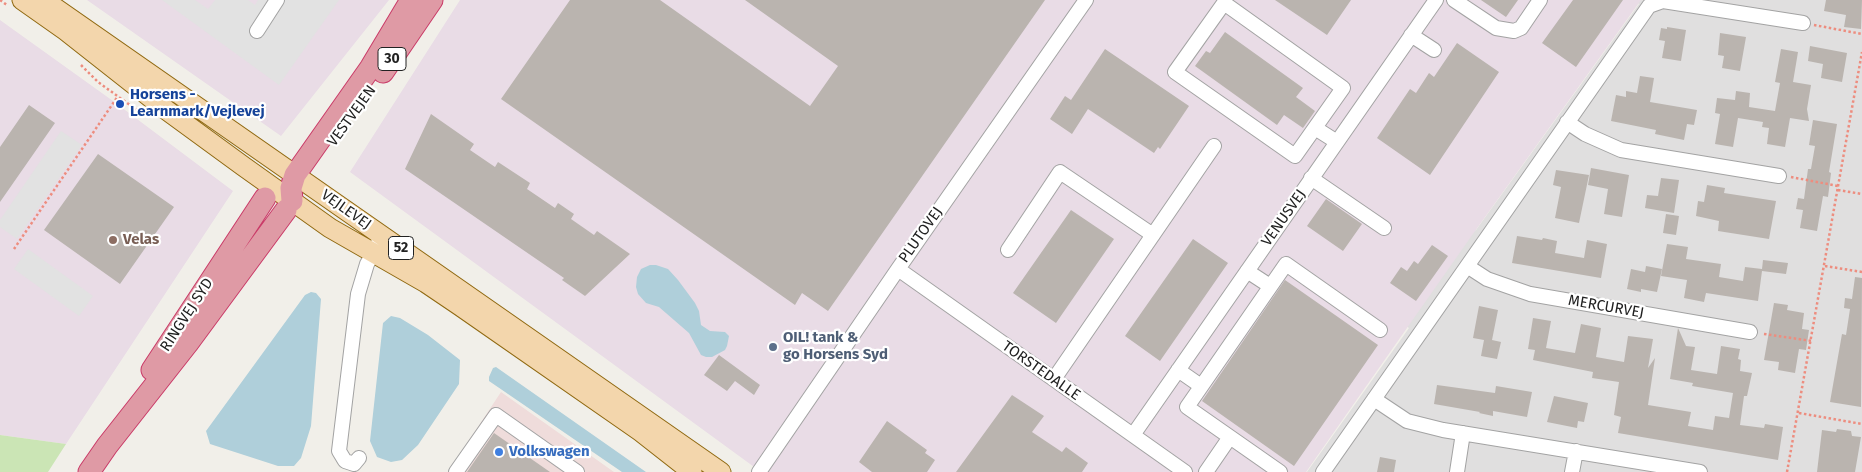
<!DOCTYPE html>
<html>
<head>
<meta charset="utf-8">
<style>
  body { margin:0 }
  canvas { display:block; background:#f1efe9 }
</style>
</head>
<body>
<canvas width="1862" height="472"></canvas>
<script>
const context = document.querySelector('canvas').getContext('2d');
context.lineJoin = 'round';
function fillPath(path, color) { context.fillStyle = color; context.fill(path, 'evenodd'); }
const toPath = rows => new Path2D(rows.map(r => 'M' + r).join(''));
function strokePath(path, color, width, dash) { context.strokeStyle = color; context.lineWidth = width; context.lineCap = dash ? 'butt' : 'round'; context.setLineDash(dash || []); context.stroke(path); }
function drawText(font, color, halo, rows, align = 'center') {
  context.font = font + ' "Fira Sans",sans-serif'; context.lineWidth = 4.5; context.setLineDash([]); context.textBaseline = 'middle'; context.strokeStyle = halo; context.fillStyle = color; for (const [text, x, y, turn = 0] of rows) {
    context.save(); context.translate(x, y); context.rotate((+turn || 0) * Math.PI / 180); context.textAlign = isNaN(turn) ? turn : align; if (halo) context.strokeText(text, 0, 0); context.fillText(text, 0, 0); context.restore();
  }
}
const residential = toPath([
  [1634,0,1862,0,1862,472,1307,472,1409,328,1353,289,1476,230,1639,4]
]);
const commercial = toPath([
  [501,392,614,472,448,472]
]);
const industrial = toPath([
  [87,0,389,0,281,136],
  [460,0,1641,0,1475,231,1306,472,761,472,350,172],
  [0,20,113,101,233,191,66,444,0,435]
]);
const grass = toPath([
  [0,435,66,444,48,472,0,472]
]);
const parking = toPath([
  [162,0,195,0,208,9,215,0,248,0,255,5,258,0,339,0,279,85],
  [61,131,82,145,17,239,0,227,0,220],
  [28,249,93,296,79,316,14,269]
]);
const water = toPath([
  [650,265,656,265,668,269,678,280,695,303,699,311,701,325,710,331,725,332,729,336,727,346,725,350,712,357,706,357,701,355,689,333,659,307,646,303,638,294,636,287,637,277,641,269],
  [311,292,316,293,321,299,311,426,301,458,294,466,278,466,210,444,206,431,305,295],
  [391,316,400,318,428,335,460,360,459,384,418,445,402,460,391,462,377,457,370,441,383,323],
  [496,367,646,472,622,472,489,381,489,377,493,368]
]);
const building = toPath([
  [570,0,660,0,810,106,838,66,745,0,1045,0,828,311,802,293,795,305,501,99],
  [1275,0,1351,0,1327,35],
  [1481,0,1518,0,1506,17],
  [1573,0,1623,0,1576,67,1542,43],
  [1826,0,1862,0,1861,29,1844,27,1846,15,1824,11],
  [1667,27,1686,30,1681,61,1662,58,1665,41,1659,40,1661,28,1667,29],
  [1225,32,1303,88,1296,97,1315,111,1303,128,1284,115,1277,125,1195,66,1206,51,1210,53],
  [1720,33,1746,37,1740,71,1722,68,1724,56,1718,55],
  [1457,43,1499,72,1430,175,1377,138,1410,89,1416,93,1429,73,1434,77],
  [1810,46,1847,53,1842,82,1821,78,1823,64,1808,61],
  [1105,49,1189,106,1160,149,1158,147,1154,153,1088,109,1072,134,1050,119,1065,96,1071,100],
  [1781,49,1798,52,1793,82,1811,85,1807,109,1809,121,1790,118,1785,147,1767,144,1769,128,1762,127,1763,122,1738,118,1733,147,1715,144,1720,114,1715,113,1717,98,1735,100,1736,91,1750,93,1749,107,1775,111,1780,83,1775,82],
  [1640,76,1654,78,1650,102,1697,110,1694,125,1687,124,1684,140,1655,134,1656,130,1611,121,1616,95,1626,97,1626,91,1637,93],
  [29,105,55,123,0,202,0,147],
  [431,114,474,144,470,150,495,167,498,162,530,183,527,189,555,208,558,203,574,214,571,219,594,235,597,231,630,254,585,296,562,280,564,278,405,169],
  [1813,120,1837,124,1829,172,1831,173,1828,197,1823,196,1817,231,1800,228,1803,210,1796,209,1798,198,1804,199,1808,169,1811,169,1815,146,1809,145],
  [98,154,174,207,120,284,44,230],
  [1591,168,1629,175,1622,217,1604,214,1608,189,1588,185],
  [1556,170,1589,175,1579,223,1555,218,1561,187,1553,185],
  [1661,178,1679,180,1674,213,1645,208,1647,195,1658,196],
  [1707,185,1725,188,1724,193,1776,201,1769,239,1718,231,1719,221,1696,216,1698,201,1704,202],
  [1326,199,1362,224,1343,251,1307,226],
  [1071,210,1114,239,1056,323,1013,293],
  [1666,214,1679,216,1676,235,1663,233],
  [1517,236,1542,240,1543,238,1557,241,1555,253,1584,258,1587,240,1607,244,1601,278,1512,263],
  [1193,239,1228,263,1160,361,1125,336],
  [1667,244,1688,247,1686,259,1721,264,1719,277,1743,281,1745,267,1762,269,1763,260,1788,263,1786,274,1762,271,1758,301,1706,293,1704,302,1684,298,1687,280,1661,276],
  [1432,245,1448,256,1416,301,1390,283,1401,267,1407,271,1414,261,1418,264],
  [1646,266,1662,269,1657,292,1641,289,1641,292,1627,289,1631,269,1645,272],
  [1855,277,1862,278,1861,407,1830,402,1842,334,1846,335,1850,309,1844,308,1845,298,1852,299],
  [1285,280,1378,345,1294,466,1202,401],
  [1774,303,1788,305,1787,310,1804,313,1802,329,1809,330,1806,350,1799,349,1795,373,1778,370,1779,362,1764,360],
  [1479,306,1498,310,1492,340,1501,342,1497,359,1481,356,1484,340,1473,338],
  [1533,318,1551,321,1546,348,1575,353,1581,324,1601,328,1596,357,1624,362,1628,336,1653,339,1648,368,1655,358,1648,405,1691,412,1688,426,1713,430,1715,416,1729,418,1733,393,1692,386,1693,383,1670,379,1678,328,1686,346,1695,347,1691,370,1717,374,1721,346,1740,349,1738,359,1741,360,1740,371,1752,373,1747,396,1744,396,1740,425,1764,428,1765,424,1783,427,1778,460,1618,433,1621,417,1614,415,1619,382,1592,378,1593,372,1533,360,1535,350,1528,349],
  [719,355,760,385,754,395,735,381,727,391,704,375],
  [1437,385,1495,393,1496,386,1532,392,1527,417,1493,411,1493,416,1479,413,1480,412,1434,404],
  [1012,395,1044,416,1032,432,1062,452,1066,447,1088,463,1082,472,956,472],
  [1554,396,1588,403,1584,422,1578,421,1577,428,1547,422],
  [887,421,927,450,925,453,935,460,927,472,872,472,859,462],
  [1837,429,1851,431,1852,436,1861,437,1855,472,1817,472,1822,430,1836,432],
  [494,433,550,472,467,472],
  [1380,457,1396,460,1394,472,1377,472]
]);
const path = toPath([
  [0,0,7,5],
  [1814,25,1862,34],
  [81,65,98,82,141,113],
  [1791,177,1838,186],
  [1838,190,1862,194],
  [14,249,118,96],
  [1825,266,1862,272],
  [1764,334,1812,341],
  [1799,413,1862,424],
  [1787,472,1862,52]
]);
const minor = toPath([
  [1454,0,1496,28,1514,31,1521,28,1540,0],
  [1224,3,1343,88,1295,156,1175,72,1224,3],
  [257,31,277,0],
  [1411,35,1434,50],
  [1567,122,1585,134,1621,150,1779,176],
  [1315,128,1337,142],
  [1311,178,1384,228],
  [1008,250,1060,172,1153,235],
  [1467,266,1487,279,1530,294,1750,332],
  [898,269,1185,472],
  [1247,271,1270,286],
  [1178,370,1201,386],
  [1054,379,1214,146],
  [1374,399,1407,421,1443,430,1700,472],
  [1133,435,1436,0],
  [359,458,354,464,345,461,339,451,358,294,367,264,378,245,379,236,376,231],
  [456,472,496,415,577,472],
  [759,472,898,269,1086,0],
  [1206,472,1230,437],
  [1280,472,1187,407,1286,264,1380,330],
  [1323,472,1649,6,1663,1,1803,23],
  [1457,472,1463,433],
  [1572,472,1576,451]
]);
const major = toPath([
  [22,0,66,31,165,109,243,166,330,228,426,283,460,306,641,432,692,472],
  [44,0,721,472]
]);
const highway = toPath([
  [383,72,432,0],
  [292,201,291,188,295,175,371,67,411,0],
  [152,370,265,198],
  [89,472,107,446,188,343,286,210]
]);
const markers = [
  [120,104,5,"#1a4fb4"],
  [113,240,5,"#8d6e63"],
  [773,347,5,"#5c6f8a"],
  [499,452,5,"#3f7fe0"]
];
const shields = [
  [392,59,28],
  [401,248,25]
];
const shieldNames = [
  ["30",392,59],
  ["52",401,248]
];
const transitNames = [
  ["Horsens -",130,95],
  ["Learnmark/Vejlevej",130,112]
];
const streetNames = [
  ["VESTVEJEN",352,116,-54],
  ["VEJLEVEJ",346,210,35],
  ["VENUSVEJ",1284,218,-55],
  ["PLUTOVEJ",921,235,-55],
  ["MERCURVEJ",1606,307,10],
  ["RINGVEJ SYD",187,315,-57],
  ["TORSTEDALLE",1041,371,35]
];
const educationNames = [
  ["Velas",123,240]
];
const serviceNames = [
  ["OIL! tank &",783,338],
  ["go Horsens Syd",783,355]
];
const shopNames = [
  ["Volkswagen",509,452]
];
fillPath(residential, '#e0dfdf');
fillPath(commercial, '#efdcdb');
fillPath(industrial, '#e9dce6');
fillPath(grass, '#cbe5b5');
fillPath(parking, '#e2e2e2');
fillPath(water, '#afcfda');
fillPath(building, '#bab4af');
strokePath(minor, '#a3a3a3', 16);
strokePath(major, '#906910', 21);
strokePath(highway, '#ca3b68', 23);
strokePath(path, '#ed8d7f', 2.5, [2.5, 2.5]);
strokePath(minor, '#fff', 14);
strokePath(major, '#f3d6ac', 19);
strokePath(highway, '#df9aa5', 21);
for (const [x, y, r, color] of markers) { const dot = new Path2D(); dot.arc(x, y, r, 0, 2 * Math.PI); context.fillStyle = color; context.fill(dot); strokePath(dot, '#fff', 2); }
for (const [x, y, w] of shields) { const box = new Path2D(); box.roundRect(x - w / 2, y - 11.5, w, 23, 4); context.fillStyle = '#fff'; context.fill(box); strokePath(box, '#222', 1); }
drawText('bold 14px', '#222', null, shieldNames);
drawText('bold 15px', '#164399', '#fff', transitNames, 'left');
drawText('15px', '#222', '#fff', streetNames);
drawText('bold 15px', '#785e54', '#fff', educationNames, 'left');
drawText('bold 15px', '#4e5e75', '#fff', serviceNames, 'left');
drawText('bold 15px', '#366cbe', '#fff', shopNames, 'left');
</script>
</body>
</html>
